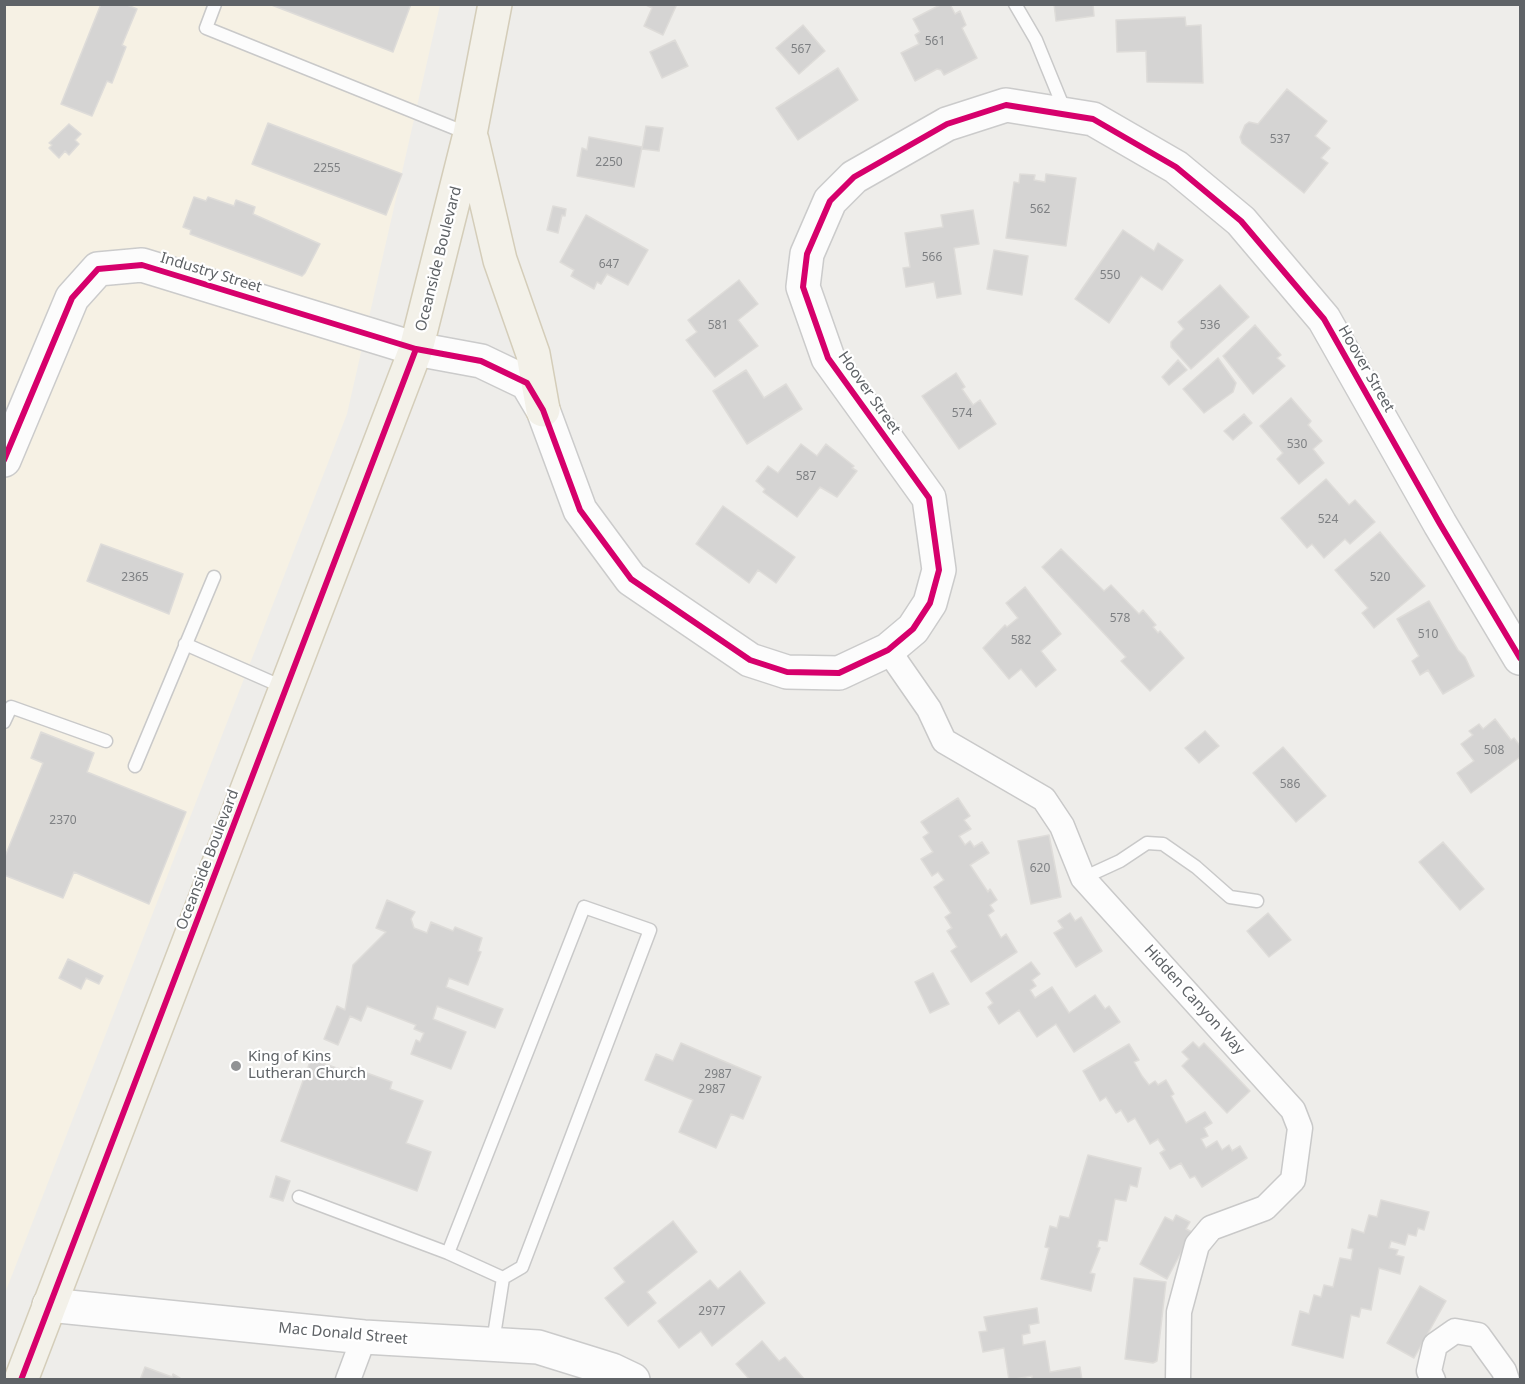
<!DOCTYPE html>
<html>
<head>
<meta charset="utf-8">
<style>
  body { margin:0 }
  #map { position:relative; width:1525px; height:1384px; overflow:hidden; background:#eeedea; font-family:"Noto Sans",sans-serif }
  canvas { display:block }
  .frame { position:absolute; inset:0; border:6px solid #5f6367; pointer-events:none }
</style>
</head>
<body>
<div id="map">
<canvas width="1525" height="1384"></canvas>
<div class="frame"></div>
</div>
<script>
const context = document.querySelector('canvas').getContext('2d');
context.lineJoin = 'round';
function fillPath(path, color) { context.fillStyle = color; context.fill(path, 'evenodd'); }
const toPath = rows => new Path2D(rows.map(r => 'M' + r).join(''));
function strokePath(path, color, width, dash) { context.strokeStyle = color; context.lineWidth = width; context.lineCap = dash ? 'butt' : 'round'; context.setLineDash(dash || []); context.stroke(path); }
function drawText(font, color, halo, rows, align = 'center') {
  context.font = font + ' "Noto Sans",sans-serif'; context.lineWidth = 4.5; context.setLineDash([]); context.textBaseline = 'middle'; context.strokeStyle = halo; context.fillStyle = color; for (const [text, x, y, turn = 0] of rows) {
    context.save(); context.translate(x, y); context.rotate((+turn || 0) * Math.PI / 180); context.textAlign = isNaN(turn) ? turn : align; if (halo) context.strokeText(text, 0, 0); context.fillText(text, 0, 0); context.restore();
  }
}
const commercial = toPath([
  [5,5,440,5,347,414,5,1293]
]);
const building = toPath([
  [101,4,125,4,137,9,122,45,126,47,112,83,107,81,92,116,61,104,101,4],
  [269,4,411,4,393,52,269,4],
  [644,4,677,4,663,35,644,26,652,8,644,4],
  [942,4,950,4,955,14,960,11,966,25,962,28,977,58,944,75,941,70,937,69,915,81,901,53,919,44,915,35,920,32,913,19,942,4],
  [1054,4,1093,4,1094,16,1056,21,1054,4],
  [1185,17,1186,26,1201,25,1203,83,1147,82,1146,51,1117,52,1116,20,1185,17],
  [803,25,825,51,799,74,776,48,803,25],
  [675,40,688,66,662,78,650,52,675,40],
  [838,68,858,100,798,140,776,108,838,68],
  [1287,89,1327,121,1315,136,1330,148,1321,158,1328,163,1304,193,1242,143,1240,137,1245,125,1249,122,1258,124,1287,89],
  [268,123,402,174,386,215,252,164,268,123],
  [69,124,81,134,75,140,79,144,69,155,65,151,59,158,49,148,52,145,49,143,69,124],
  [646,126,663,128,659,151,642,149,646,126],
  [589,137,642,147,634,187,577,176,582,148,587,150,589,137],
  [1020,174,1035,175,1034,180,1045,182,1046,174,1076,178,1066,246,1006,238,1014,182,1019,183,1020,174],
  [194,197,206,201,208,197,234,206,236,200,255,207,253,214,320,244,305,273,302,276,190,234,191,230,183,227,194,197],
  [553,206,566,209,565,216,562,215,558,233,547,230,553,206],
  [973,210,979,244,954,248,961,294,937,298,934,282,906,287,903,268,910,267,905,233,943,227,941,215,973,210],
  [586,215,648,250,628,285,607,274,601,284,597,282,594,289,571,276,574,270,560,262,586,215],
  [1123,230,1154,251,1158,243,1183,260,1162,290,1141,276,1109,323,1075,299,1123,230],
  [994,250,1028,256,1022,295,987,289,994,250],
  [739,280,758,304,738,320,758,346,715,377,686,340,697,332,688,320,739,280],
  [1220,285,1249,317,1191,369,1171,347,1171,342,1184,329,1178,322,1220,285],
  [1255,325,1281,355,1277,358,1285,366,1253,394,1223,356,1255,325],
  [1218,358,1236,383,1233,392,1204,413,1183,389,1218,358],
  [1178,360,1187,370,1169,385,1162,377,1178,360],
  [746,370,764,398,786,384,802,409,747,444,713,391,746,370],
  [956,373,965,387,962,389,973,405,980,400,996,424,959,449,922,396,956,373],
  [1291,398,1311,421,1308,425,1322,441,1313,449,1324,463,1299,484,1277,459,1283,453,1260,426,1291,398],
  [1244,414,1252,423,1233,440,1224,431,1244,414],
  [801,444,817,456,826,444,854,466,852,468,857,471,837,497,820,487,797,517,763,492,765,489,756,481,768,466,778,473,801,444],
  [1326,479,1349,505,1355,500,1375,522,1350,544,1345,539,1324,558,1312,544,1307,548,1281,518,1326,479],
  [723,506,795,557,776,583,758,570,749,583,696,544,723,506],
  [1380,532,1425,586,1374,628,1362,613,1368,608,1335,570,1380,532],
  [101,544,183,574,169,614,87,581,101,544],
  [1061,549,1104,591,1111,585,1139,614,1143,610,1156,625,1153,627,1158,633,1160,631,1184,658,1150,691,1121,661,1126,657,1042,567,1061,549],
  [1025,587,1061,634,1041,651,1056,670,1036,687,1021,669,1009,679,983,648,1005,625,1007,627,1018,618,1006,603,1025,587],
  [1429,601,1458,650,1465,657,1474,676,1443,694,1428,670,1420,675,1412,661,1419,656,1397,619,1429,601],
  [1495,719,1511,740,1514,738,1520,746,1520,757,1471,793,1457,773,1474,761,1461,744,1473,735,1469,731,1479,724,1483,729,1495,719],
  [1205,731,1219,746,1199,763,1185,748,1205,731],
  [41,732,94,753,87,772,186,812,149,904,74,872,63,898,4,875,4,859,43,763,31,758,41,732],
  [1283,747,1326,796,1296,822,1253,773,1283,747],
  [958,798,970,816,964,820,971,829,959,836,965,845,970,841,974,847,982,842,989,853,970,865,988,892,990,889,997,900,990,905,994,911,988,915,1001,938,1006,934,1017,952,971,982,951,951,957,947,947,931,952,928,945,917,951,913,934,887,944,880,938,872,932,876,921,859,933,852,923,837,929,833,921,822,958,798],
  [1049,835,1061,897,1031,904,1018,841,1049,835],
  [1443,842,1484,889,1460,910,1419,862,1443,842],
  [387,900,415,912,411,919,414,928,427,933,431,922,453,931,455,927,482,938,478,951,481,952,468,985,449,978,446,987,503,1009,495,1028,437,1006,433,1019,466,1032,451,1069,411,1054,416,1040,420,1042,424,1033,414,1029,416,1025,367,1006,361,1021,350,1016,338,1045,324,1039,337,1006,345,1010,353,965,386,932,376,928,387,900],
  [1070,913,1075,921,1081,917,1102,951,1076,967,1054,933,1063,928,1058,921,1070,913],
  [1268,913,1291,940,1269,957,1247,931,1268,913],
  [68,959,103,976,99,984,86,978,81,989,59,978,68,959],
  [1031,962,1040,974,1032,980,1036,986,1030,990,1035,998,1052,987,1069,1013,1095,995,1105,1009,1109,1006,1120,1022,1074,1052,1056,1024,1037,1037,1019,1010,999,1024,988,1007,993,1003,986,993,1031,962],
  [933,973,949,1004,930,1013,915,982,933,973],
  [1193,1042,1199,1048,1204,1043,1250,1091,1227,1113,1182,1066,1189,1059,1182,1052,1193,1042],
  [681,1043,761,1077,743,1119,731,1114,716,1148,679,1132,693,1100,645,1080,656,1054,673,1061,681,1043],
  [1129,1044,1139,1060,1134,1062,1142,1076,1149,1085,1155,1081,1158,1085,1166,1080,1174,1094,1171,1096,1186,1123,1205,1112,1212,1123,1204,1128,1208,1136,1201,1139,1206,1148,1217,1141,1222,1150,1229,1145,1232,1151,1240,1146,1247,1158,1202,1187,1195,1176,1190,1178,1181,1163,1170,1169,1160,1153,1165,1150,1158,1139,1150,1144,1135,1118,1128,1122,1121,1110,1116,1113,1106,1097,1100,1101,1083,1071,1129,1044],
  [311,1059,348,1072,350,1067,392,1082,390,1089,423,1101,406,1143,431,1152,417,1191,281,1141,311,1059],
  [1088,1155,1141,1168,1137,1187,1130,1185,1126,1201,1115,1199,1107,1241,1099,1240,1097,1247,1100,1248,1090,1273,1095,1274,1091,1291,1041,1279,1049,1248,1045,1247,1050,1226,1057,1228,1060,1216,1069,1218,1088,1155],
  [276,1176,290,1181,283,1201,270,1197,276,1176],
  [1381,1200,1429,1212,1424,1230,1418,1228,1416,1236,1408,1234,1405,1245,1391,1241,1389,1248,1398,1250,1396,1255,1404,1257,1400,1274,1379,1268,1371,1310,1361,1308,1359,1317,1351,1315,1343,1358,1292,1345,1300,1311,1309,1314,1314,1295,1321,1297,1324,1285,1333,1287,1340,1258,1351,1260,1353,1249,1348,1248,1352,1229,1364,1233,1369,1215,1377,1217,1381,1200],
  [1176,1215,1190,1222,1186,1229,1192,1232,1167,1279,1140,1264,1165,1217,1173,1221,1176,1215],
  [673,1221,697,1252,647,1292,656,1303,628,1326,605,1298,625,1282,614,1268,673,1221],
  [740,1271,765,1303,712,1346,701,1331,679,1348,658,1321,710,1280,718,1289,740,1271],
  [1134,1278,1166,1282,1157,1361,1153,1363,1125,1359,1134,1278],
  [1420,1286,1446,1301,1414,1358,1387,1343,1420,1286],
  [1037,1308,1039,1323,1029,1325,1030,1333,1022,1335,1023,1345,1045,1341,1050,1372,1080,1367,1082,1380,1032,1380,1032,1376,1009,1380,1004,1348,983,1352,979,1332,987,1331,984,1317,1037,1308],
  [762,1341,779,1361,785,1357,805,1380,750,1380,736,1364,762,1341],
  [145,1367,172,1377,173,1374,183,1380,140,1380,145,1367]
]);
const lane = toPath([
  [215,4,206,28,469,134],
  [1015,4,1036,40,1065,111],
  [185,644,285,688],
  [4,722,11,707,106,741],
  [135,766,214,577],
  [1083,878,1120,861,1147,843,1163,844,1196,867,1230,897,1257,901],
  [584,907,650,930,522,1267,503,1278,448,1253,584,907],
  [299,1197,448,1253],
  [493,1342,503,1278]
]);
const street = toPath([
  [888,650,929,709,944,741,1044,799,1062,826,1083,878,1293,1110,1300,1128,1293,1180,1265,1208,1211,1228,1197,1245,1179,1312,1178,1380],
  [348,1380,364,1337],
  [1433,1380,1429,1371,1435,1345,1455,1331,1478,1335,1504,1371,1507,1380]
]);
const secondary = toPath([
  [4,460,72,298,98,269,142,265,416,349,481,361,527,383,543,410,580,510,631,579,750,660,787,672,839,673,888,650,913,629,930,603,939,570,929,498,828,358,803,287,807,254,830,201,854,177,947,124,1006,105,1093,119,1176,167,1241,221,1324,319,1440,524,1520,658],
  [49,1305,364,1337,538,1347,612,1370,633,1380]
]);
const primary = toPath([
  [472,140,500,260,533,354,543,410],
  [21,1380,416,349,470,134,495,4]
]);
const cycleway = toPath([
  [4,460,72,298,98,269,142,265,416,349,481,361,527,383,543,410,580,510,631,579,750,660,787,672,839,673,888,650,913,629,930,603,939,570,929,498,828,358,803,287,807,254,830,201,854,177,947,124,1006,105,1093,119,1176,167,1241,221,1324,319,1440,524,1520,658],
  [21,1380,416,349]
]);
const markers = [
  [236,1066,6,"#919395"]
];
const numberNames = [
  ["561",935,42],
  ["567",801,50],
  ["537",1280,140],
  ["2250",609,163],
  ["2255",327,169],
  ["562",1040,210],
  ["566",932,258],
  ["647",609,265],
  ["550",1110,276],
  ["581",718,326],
  ["536",1210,326],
  ["574",962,414],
  ["530",1297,445],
  ["587",806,477],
  ["524",1328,520],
  ["2365",135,578],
  ["520",1380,578],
  ["578",1120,619],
  ["510",1428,635],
  ["582",1021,641],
  ["508",1494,751],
  ["586",1290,785],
  ["2370",63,821],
  ["620",1040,869],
  ["2987",718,1075],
  ["2987",712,1090],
  ["2977",712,1312]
];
const streetNames = [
  ["Oceanside Boulevard",439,259,-76],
  ["Industry Street",211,273,17],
  ["Hoover Street",1366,369,60],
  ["Hoover Street",869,393,55],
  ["Oceanside Boulevard",208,860,-69],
  ["Hidden Canyon Way",1194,1000,48],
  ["Mac Donald Street",343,1334,5]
];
const poiNames = [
  ["King of Kins",248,1057],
  ["Lutheran Church",248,1074]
];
fillPath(commercial, '#f6f1e4');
fillPath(building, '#d5d4d3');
strokePath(building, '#dedcd9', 1.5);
strokePath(lane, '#c9c9c9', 15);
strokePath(street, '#c9c9c9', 27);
strokePath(secondary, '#cbcbcb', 36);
strokePath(primary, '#d4cdb9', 36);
strokePath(lane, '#fcfcfc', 12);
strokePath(street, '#fcfcfc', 24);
strokePath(secondary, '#fcfcfc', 33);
strokePath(primary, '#f3f1e9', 33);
strokePath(cycleway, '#d6006c', 6);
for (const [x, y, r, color] of markers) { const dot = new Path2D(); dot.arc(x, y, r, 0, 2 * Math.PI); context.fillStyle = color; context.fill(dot); strokePath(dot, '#fff', 2); }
drawText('12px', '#7e8083', null, numberNames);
drawText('15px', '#5f6367', '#fff', streetNames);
drawText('15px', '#5f6367', '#fff', poiNames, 'left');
</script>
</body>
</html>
